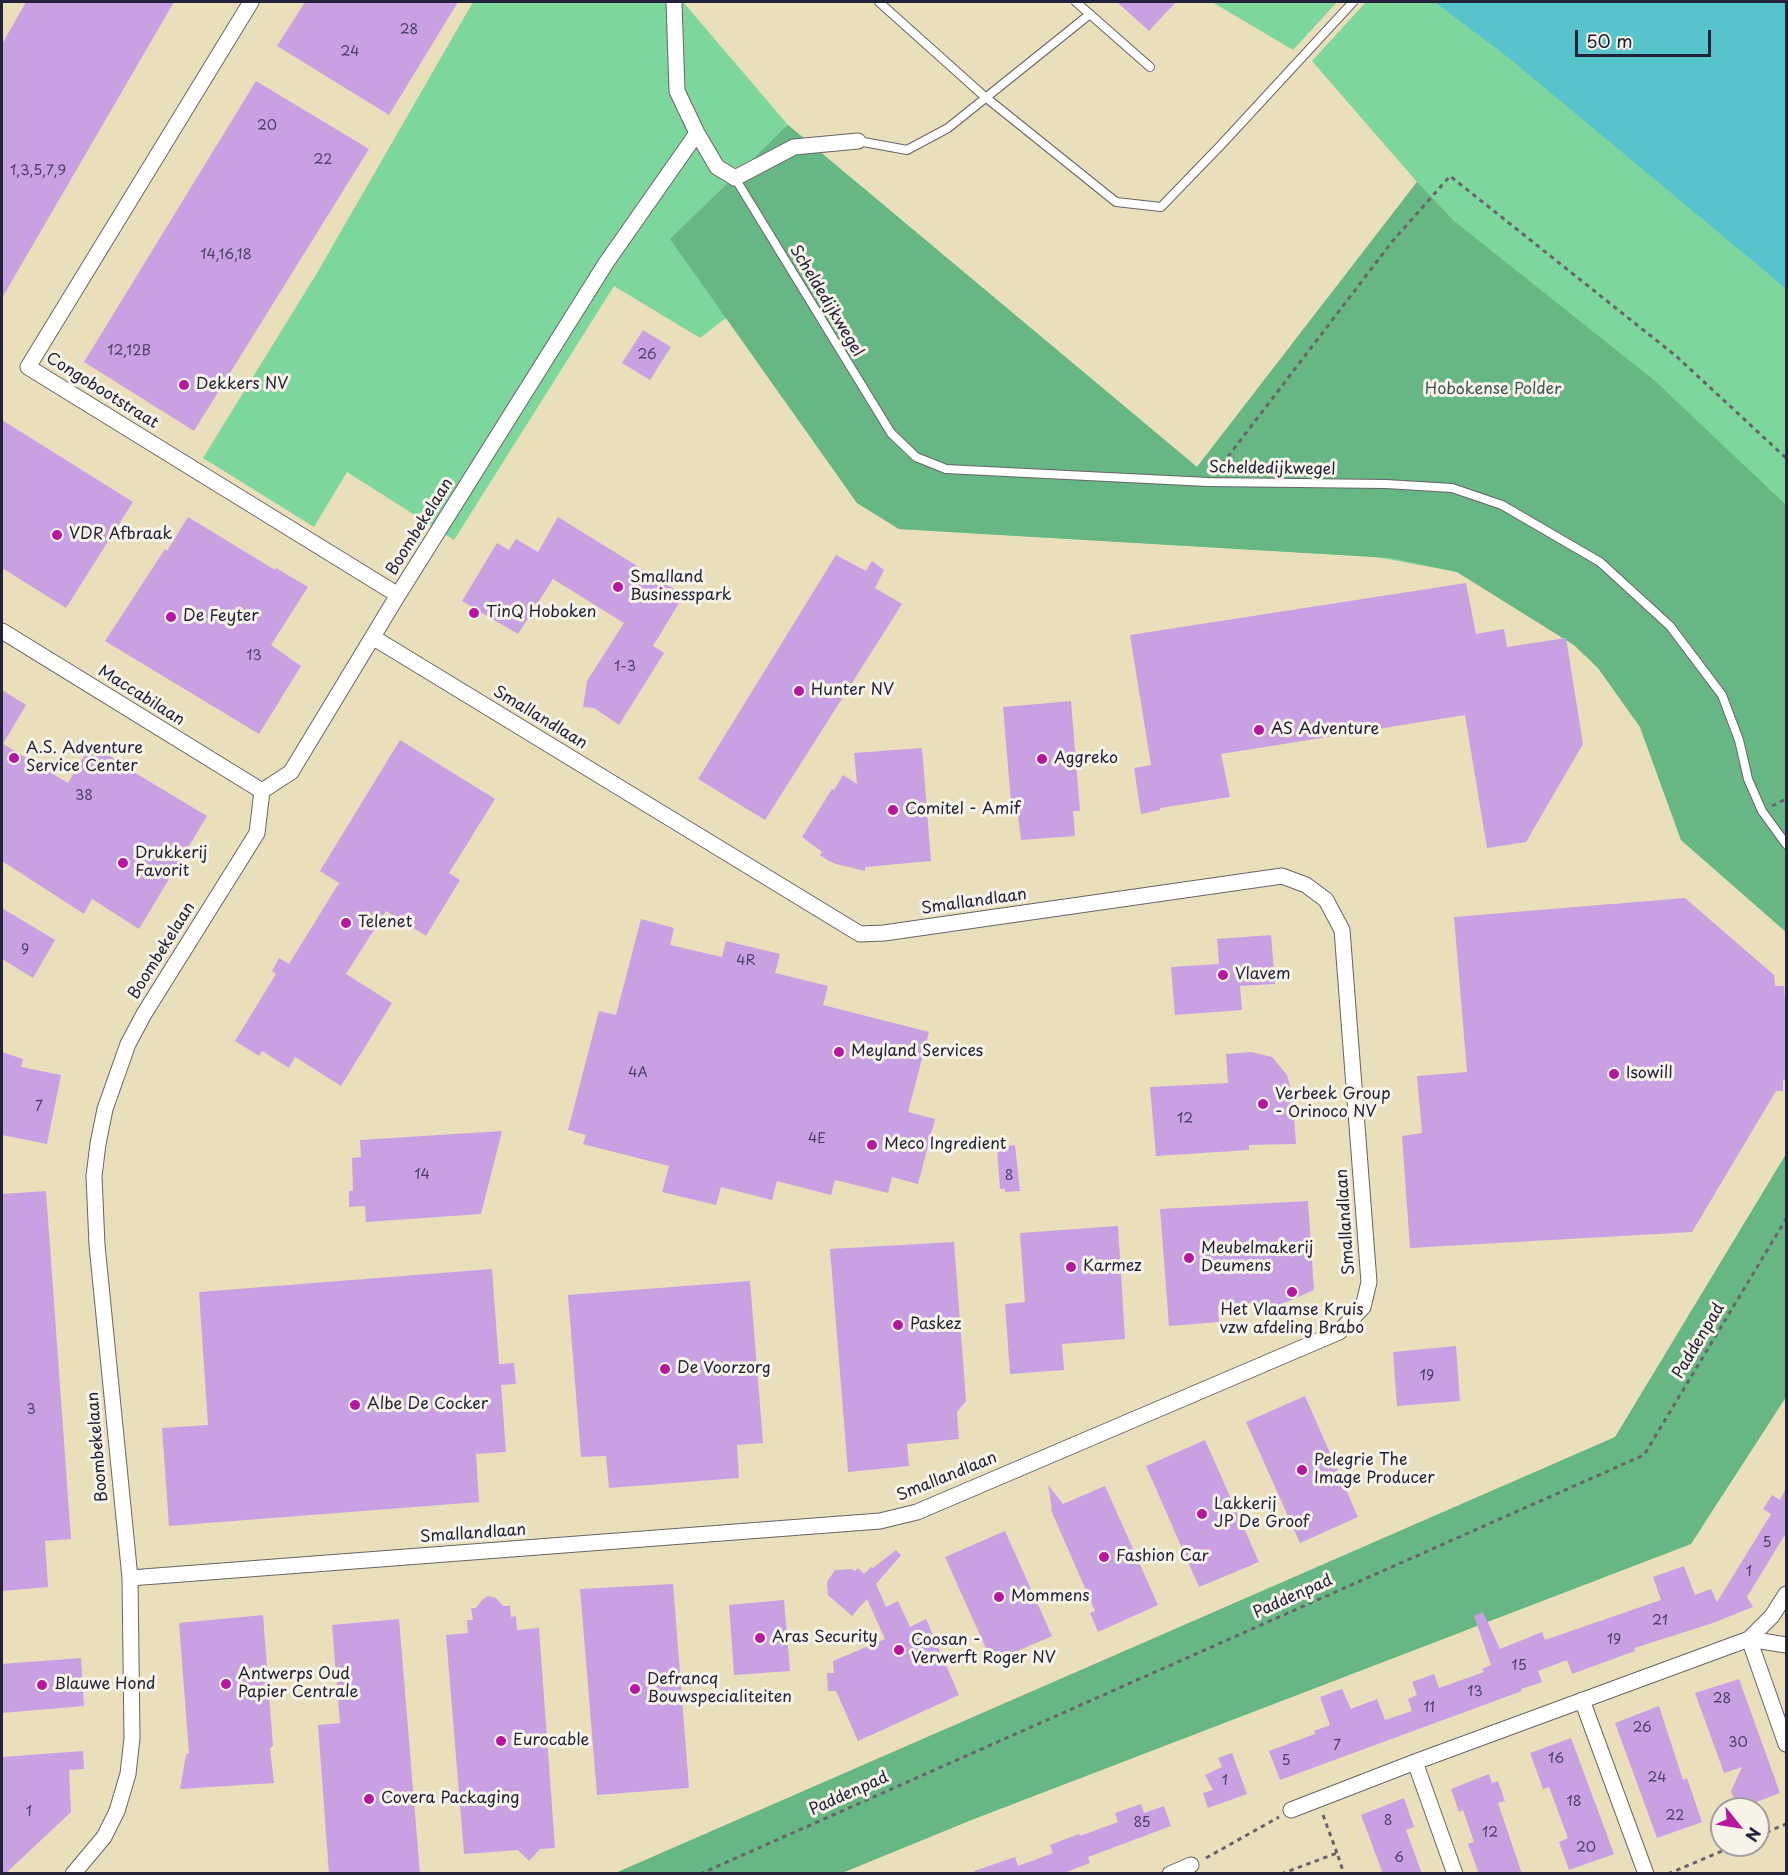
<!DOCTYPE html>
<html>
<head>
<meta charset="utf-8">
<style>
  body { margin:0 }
  #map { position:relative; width:1788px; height:1875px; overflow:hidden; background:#e9dfbb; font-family:"Playpen Sans",sans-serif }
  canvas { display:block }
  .frame { position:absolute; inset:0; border:3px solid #22223b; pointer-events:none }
  .north { position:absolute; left:1710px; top:1797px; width:60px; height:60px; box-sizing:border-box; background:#f7f3e8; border:2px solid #a29fa3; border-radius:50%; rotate:120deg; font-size:16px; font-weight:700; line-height:24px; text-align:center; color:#22223b }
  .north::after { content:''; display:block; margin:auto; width:21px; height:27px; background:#b5179e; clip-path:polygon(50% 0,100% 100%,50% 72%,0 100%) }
  .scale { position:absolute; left:1575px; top:30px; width:136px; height:27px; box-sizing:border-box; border:3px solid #22223b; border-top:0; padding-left:8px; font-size:18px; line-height:21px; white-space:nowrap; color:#22223b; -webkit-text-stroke:4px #f7f3e8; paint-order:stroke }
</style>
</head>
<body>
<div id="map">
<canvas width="1788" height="1875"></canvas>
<div class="frame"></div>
<div class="north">N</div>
<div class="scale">50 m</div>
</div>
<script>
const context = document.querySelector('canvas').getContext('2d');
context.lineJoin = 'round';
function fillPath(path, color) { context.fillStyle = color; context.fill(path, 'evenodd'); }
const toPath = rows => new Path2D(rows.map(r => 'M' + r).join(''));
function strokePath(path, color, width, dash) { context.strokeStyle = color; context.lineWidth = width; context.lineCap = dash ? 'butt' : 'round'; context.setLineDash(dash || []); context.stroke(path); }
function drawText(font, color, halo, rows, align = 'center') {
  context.font = font + ' "Playpen Sans",sans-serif'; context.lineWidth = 6; context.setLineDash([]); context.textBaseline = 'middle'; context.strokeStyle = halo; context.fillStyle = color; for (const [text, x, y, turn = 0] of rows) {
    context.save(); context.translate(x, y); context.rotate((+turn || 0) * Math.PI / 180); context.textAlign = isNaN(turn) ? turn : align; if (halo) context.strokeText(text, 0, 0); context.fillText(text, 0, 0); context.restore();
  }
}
const green = toPath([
  [473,2,683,2,788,125,1197,467,1417,182,1312,61,1366,2,1434,2,1507,57,1786,289,1786,932,1681,840,1640,727,1598,668,1574,645,1457,572,1376,557,899,529,857,503,726,318,700,338,614,286,454,540,347,472,314,527,203,458,317,273],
  [1212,2,1337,2,1293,50]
]);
const forest = toPath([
  [788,125,1197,467,1417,182,1454,221,1655,381,1786,505,1786,932,1681,840,1640,727,1598,668,1574,645,1457,572,1391,558,899,529,857,503,670,239],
  [1786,1154,1786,1397,1691,1544,974,1819,842,1873,613,1874,1615,1437]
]);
const water = toPath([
  [1434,2,1786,2,1786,289,1507,57]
]);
const building = toPath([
  [26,2,174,2,2,298,2,44],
  [305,2,458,2,389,115,277,46],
  [1117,2,1176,2,1149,31],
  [256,81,369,149,194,431,84,362],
  [643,330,671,347,650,380,622,363],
  [2,420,133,502,66,608,2,568],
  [188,517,275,570,276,568,308,587,271,645,301,666,259,734,105,641,165,549,167,551],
  [558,517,684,595,653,646,664,653,619,725,594,708,583,707,587,681,624,623,553,579,518,634,462,601,497,543,509,550,516,539,538,552],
  [836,555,866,571,872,561,884,570,875,588,902,604,765,820,698,779],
  [1466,583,1476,634,1504,629,1507,647,1566,638,1583,744,1526,842,1487,848,1465,715,1221,754,1230,797,1160,808,1160,810,1141,814,1134,768,1151,765,1130,635],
  [2,690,26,705,3,744,68,783,92,743,127,768,207,816,139,929,92,899,84,914,2,861],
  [1071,701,1080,811,1073,811,1075,836,1021,840,1018,815,1012,815,1003,707],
  [400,740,495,799,449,873,460,880,426,936,386,911,346,974,392,1003,341,1086,295,1057,289,1068,262,1051,259,1056,235,1041,276,974,272,971,279,958,289,964,339,883,320,871],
  [922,748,931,861,865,867,865,871,836,864,827,860,820,855,822,852,802,837,832,789,834,790,843,775,857,784,854,753],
  [1685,898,1774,975,1775,986,1784,986,1786,1018,1786,1079,1783,1080,1783,1091,1776,1091,1692,1232,1410,1248,1402,1136,1422,1133,1417,1076,1467,1072,1454,917],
  [2,908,55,940,33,978,2,959],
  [641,919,674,928,670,945,722,957,726,941,780,954,775,973,828,986,823,1005,929,1032,908,1112,935,1119,918,1184,892,1177,888,1193,835,1180,831,1195,777,1181,772,1200,721,1187,716,1205,662,1192,669,1166,583,1144,586,1135,568,1130,599,1011,616,1015],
  [1271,935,1275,984,1240,986,1242,1010,1175,1015,1171,967,1219,964,1217,939],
  [2,1052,23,1059,21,1067,61,1075,47,1144,2,1135],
  [1251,1052,1272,1057,1287,1075,1298,1116,1294,1116,1296,1144,1249,1145,1249,1150,1156,1156,1150,1087,1228,1083,1226,1054],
  [502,1131,481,1214,366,1222,365,1206,349,1207,349,1191,353,1191,352,1158,361,1157,360,1140],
  [1015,1145,1020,1191,1005,1192,1005,1189,1000,1189,997,1147],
  [46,1191,71,1539,45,1541,48,1587,2,1591,2,1194],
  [1308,1201,1314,1290,1266,1311,1266,1302,1218,1306,1219,1322,1169,1326,1160,1209],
  [1118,1226,1125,1339,1062,1344,1064,1370,1010,1374,1005,1304,1025,1302,1020,1233],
  [954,1242,966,1401,957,1412,959,1439,907,1444,909,1466,848,1472,830,1249],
  [492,1269,499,1364,514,1363,516,1384,501,1385,506,1452,476,1454,479,1502,169,1526,162,1428,208,1425,199,1292],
  [750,1281,763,1443,737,1445,739,1478,609,1488,606,1456,581,1457,568,1295],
  [1456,1346,1460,1401,1397,1406,1393,1352],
  [1305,1396,1358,1517,1300,1543,1246,1422],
  [1205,1440,1259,1562,1199,1587,1146,1466],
  [1048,1485,1063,1504,1105,1486,1158,1605,1098,1632,1090,1613,1095,1611,1051,1510,1052,1509],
  [1786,1488,1786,1533,1747,1597,1753,1607,1710,1624,1634,1648,1635,1651,1572,1674,1567,1660,1538,1671,1542,1682,1521,1689,1522,1691,1280,1780,1269,1751,1315,1734,1314,1731,1330,1725,1320,1697,1342,1689,1351,1709,1377,1699,1385,1720,1412,1711,1408,1699,1417,1695,1412,1682,1434,1674,1439,1688,1484,1672,1482,1669,1491,1665,1474,1616,1483,1612,1500,1649,1542,1632,1545,1640,1661,1600,1653,1577,1684,1566,1695,1595,1711,1589,1717,1602,1771,1514,1763,1509,1772,1495,1780,1500],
  [1005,1531,1052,1636,992,1662,945,1557],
  [896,1550,901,1555,876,1584,886,1607,898,1601,910,1627,926,1619,959,1695,858,1741,836,1691,828,1691,827,1673,834,1673,833,1661,885,1639,867,1599,852,1616,828,1595,827,1582,835,1570,852,1569,855,1571,858,1568,864,1574,871,1567,873,1568],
  [673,1584,689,1788,597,1795,580,1589],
  [488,1596,496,1598,503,1606,510,1606,511,1617,516,1616,517,1630,539,1628,555,1848,540,1849,529,1861,518,1850,464,1854,446,1635,468,1633,467,1620,473,1620,471,1608,476,1608,482,1600],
  [784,1600,790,1671,734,1675,729,1605],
  [263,1615,273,1746,270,1748,274,1783,180,1789,186,1755,189,1753,179,1623],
  [399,1619,420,1874,329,1874,318,1725,340,1723,332,1625],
  [81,1658,84,1706,2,1713,2,1664],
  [1739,1679,1780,1793,1738,1809,1731,1791,1742,1767,1724,1773,1695,1693],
  [1659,1706,1683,1780,1687,1778,1702,1822,1657,1838,1615,1723],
  [1571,1738,1614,1854,1569,1870,1559,1842,1568,1838,1549,1787,1543,1789,1530,1753],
  [83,1751,84,1769,69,1770,71,1812,5,1874,2,1874,2,1757],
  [1232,1753,1247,1794,1208,1808,1203,1793,1213,1790,1205,1775,1222,1767,1218,1758],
  [1489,1774,1492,1783,1498,1781,1505,1801,1498,1803,1522,1874,1479,1874,1468,1844,1474,1842,1463,1810,1459,1812,1451,1789],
  [1404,1798,1414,1827,1406,1830,1422,1874,1383,1874,1361,1815],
  [1141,1804,1144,1813,1164,1806,1171,1826,1088,1857,1090,1863,1061,1874,975,1874,974,1871,1015,1857,1018,1866,1053,1853,1050,1845,1079,1834,1080,1836,1118,1822,1115,1813]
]);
const path = toPath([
  [1217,471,1391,243,1450,176,1676,356,1786,458],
  [1772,806,1786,799],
  [1323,1815,1337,1853],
  [1758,1836,1786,1824],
  [1206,1858,1279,1817],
  [700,1874,1644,1455,1786,1219],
  [1217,1874,1219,1874],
  [1281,1874,1337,1853,1344,1874],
  [1668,1874,1736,1845]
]);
const service = toPath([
  [879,2,984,96,1116,202,1161,207,1221,145,1353,2],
  [1076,2,1150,67],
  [858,141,907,150,948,128,1090,14],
  [735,178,891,433,916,457,946,469,1208,482,1386,484,1452,488,1502,505,1600,562,1670,626,1722,695,1739,740,1748,779,1762,811,1786,844]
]);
const minor = toPath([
  [251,2,28,367,398,595],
  [674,2,677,91,697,133,717,167,735,178,794,147,858,141],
  [2,631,262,791],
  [262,791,291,772,398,595,606,263,697,133],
  [130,1578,880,1521,917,1512,1339,1332,1363,1307,1369,1282,1342,930,1326,900,1306,885,1282,876,884,933,860,934,374,638],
  [1786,1594,1772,1616,1749,1639,1786,1744],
  [1582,1700,1646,1874],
  [1415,1762,1455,1874],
  [1291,1810,1415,1762,1749,1639,1786,1645],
  [73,1874,104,1837,117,1811,128,1774,132,1738,130,1578,97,1245,94,1176,98,1144,105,1109,128,1044,144,1014,257,833,262,791],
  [1170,1874,1191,1865]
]);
const markers = [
  [184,385,6,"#b5179e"],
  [57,535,6,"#b5179e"],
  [618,587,6,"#b5179e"],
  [474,613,6,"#b5179e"],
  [171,617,6,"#b5179e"],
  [799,691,6,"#b5179e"],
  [1259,730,6,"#b5179e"],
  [14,758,6,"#b5179e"],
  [1042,759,6,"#b5179e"],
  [893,810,6,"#b5179e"],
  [123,863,6,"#b5179e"],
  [346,923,6,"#b5179e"],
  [1223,975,6,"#b5179e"],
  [839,1052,6,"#b5179e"],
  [1614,1074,6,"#b5179e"],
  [1263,1104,6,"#b5179e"],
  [872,1145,6,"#b5179e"],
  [1189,1258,6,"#b5179e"],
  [1071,1267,6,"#b5179e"],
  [1292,1292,6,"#b5179e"],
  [898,1325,6,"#b5179e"],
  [665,1369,6,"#b5179e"],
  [355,1405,6,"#b5179e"],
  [1302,1470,6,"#b5179e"],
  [1202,1514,6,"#b5179e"],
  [1104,1557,6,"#b5179e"],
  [999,1597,6,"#b5179e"],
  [760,1638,6,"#b5179e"],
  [899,1650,6,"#b5179e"],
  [226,1684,6,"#b5179e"],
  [42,1685,6,"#b5179e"],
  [635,1689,6,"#b5179e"],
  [501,1741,6,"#b5179e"],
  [369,1799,6,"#b5179e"]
];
const numberNames = [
  ["28",409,30],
  ["24",350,52],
  ["20",267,126],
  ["22",323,160],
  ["1,3,5,7,9",38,171],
  ["14,16,18",226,255],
  ["12,12B",129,351],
  ["26",647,355],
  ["13",254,656],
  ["1-3",625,667],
  ["38",84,796],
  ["9",25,950],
  ["4R",746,961],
  ["4A",638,1073],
  ["7",39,1107],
  ["12",1185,1119],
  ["4E",817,1139],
  ["14",422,1175],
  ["8",1009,1176],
  ["19",1427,1376],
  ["3",31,1410],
  ["5",1767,1543],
  ["1",1749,1572],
  ["21",1660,1621],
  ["19",1614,1640],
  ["15",1519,1666],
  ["13",1475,1692],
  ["28",1722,1699],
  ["11",1429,1708],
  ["26",1642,1728],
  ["30",1738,1743],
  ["7",1337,1746],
  ["16",1556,1759],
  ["5",1286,1761],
  ["24",1657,1778],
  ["1",1225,1781],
  ["18",1574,1802],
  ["1",29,1812],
  ["22",1675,1816],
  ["8",1388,1821],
  ["85",1142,1823],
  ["12",1490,1833],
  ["20",1586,1848],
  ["6",1399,1858]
];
const streetNames = [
  ["Scheldedijkwegel",826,301,59],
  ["Congobootstraat",102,391,32],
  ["Scheldedijkwegel",1272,469,1],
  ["Boombekelaan",420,527,-58],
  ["Maccabilaan",141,696,32],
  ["Smallandlaan",540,718,31],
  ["Smallandlaan",974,902,-8],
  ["Boombekelaan",162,951,-58],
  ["Smallandlaan",1346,1222,-94],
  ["Paddenpad",1699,1341,-59],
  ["Boombekelaan",98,1447,-95],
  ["Smallandlaan",947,1477,-22],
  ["Smallandlaan",473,1534,-4],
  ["Paddenpad",1293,1597,-24],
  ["Paddenpad",849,1794,-24]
];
const poiNames = [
  ["Dekkers NV",196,385],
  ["VDR Afbraak",69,535],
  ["Smalland",630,578],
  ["Businesspark",630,596],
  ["TinQ Hoboken",486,613],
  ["De Feyter",183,617],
  ["Hunter NV",811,691],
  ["AS Adventure",1271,730],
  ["A.S. Adventure",26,749],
  ["Service Center",26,767],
  ["Aggreko",1054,759],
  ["Comitel - Amif",905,810],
  ["Drukkerij",135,854],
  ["Favorit",135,872],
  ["Telenet",358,923],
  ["Vlavem",1235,975],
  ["Meyland Services",851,1052],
  ["Isowill",1626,1074],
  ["Verbeek Group",1275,1095],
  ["- Orinoco NV",1275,1113],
  ["Meco Ingredient",884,1145],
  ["Meubelmakerij",1201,1249],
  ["Deumens",1201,1267],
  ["Karmez",1083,1267],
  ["Het Vlaamse Kruis",1292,1311,"center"],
  ["vzw afdeling Brabo",1292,1329,"center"],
  ["Paskez",910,1325],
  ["De Voorzorg",677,1369],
  ["Albe De Cocker",367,1405],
  ["Pelegrie The",1314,1461],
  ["Image Producer",1314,1479],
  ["Lakkerij",1214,1505],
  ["JP De Groof",1214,1523],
  ["Fashion Car",1116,1557],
  ["Mommens",1011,1597],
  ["Aras Security",772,1638],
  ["Coosan -",911,1641],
  ["Verwerft Roger NV",911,1659],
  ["Antwerps Oud",238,1675],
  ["Papier Centrale",238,1693],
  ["Defrancq",647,1680],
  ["Bouwspecialiteiten",647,1698],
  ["Blauwe Hond",54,1685],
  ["Eurocable",513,1741],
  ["Covera Packaging",381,1799]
];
const parkNames = [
  ["Hobokense Polder",1493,390]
];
fillPath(green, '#7dd69b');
fillPath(forest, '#66b783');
fillPath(water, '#56c4ca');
fillPath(building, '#c9a1e3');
strokePath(service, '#686468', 10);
strokePath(minor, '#686468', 17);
strokePath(path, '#686468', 3, [4.5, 4.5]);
strokePath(service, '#fff', 8);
strokePath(minor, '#fff', 15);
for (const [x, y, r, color] of markers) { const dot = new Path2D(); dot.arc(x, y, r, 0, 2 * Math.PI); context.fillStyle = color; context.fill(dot); strokePath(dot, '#f7f3e8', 2); }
drawText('14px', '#4c4265', null, numberNames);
drawText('16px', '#22223b', '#f7f3e8', streetNames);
drawText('16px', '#22223b', '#f7f3e8', poiNames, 'left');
drawText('16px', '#3d5858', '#f7f3e8', parkNames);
</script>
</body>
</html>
